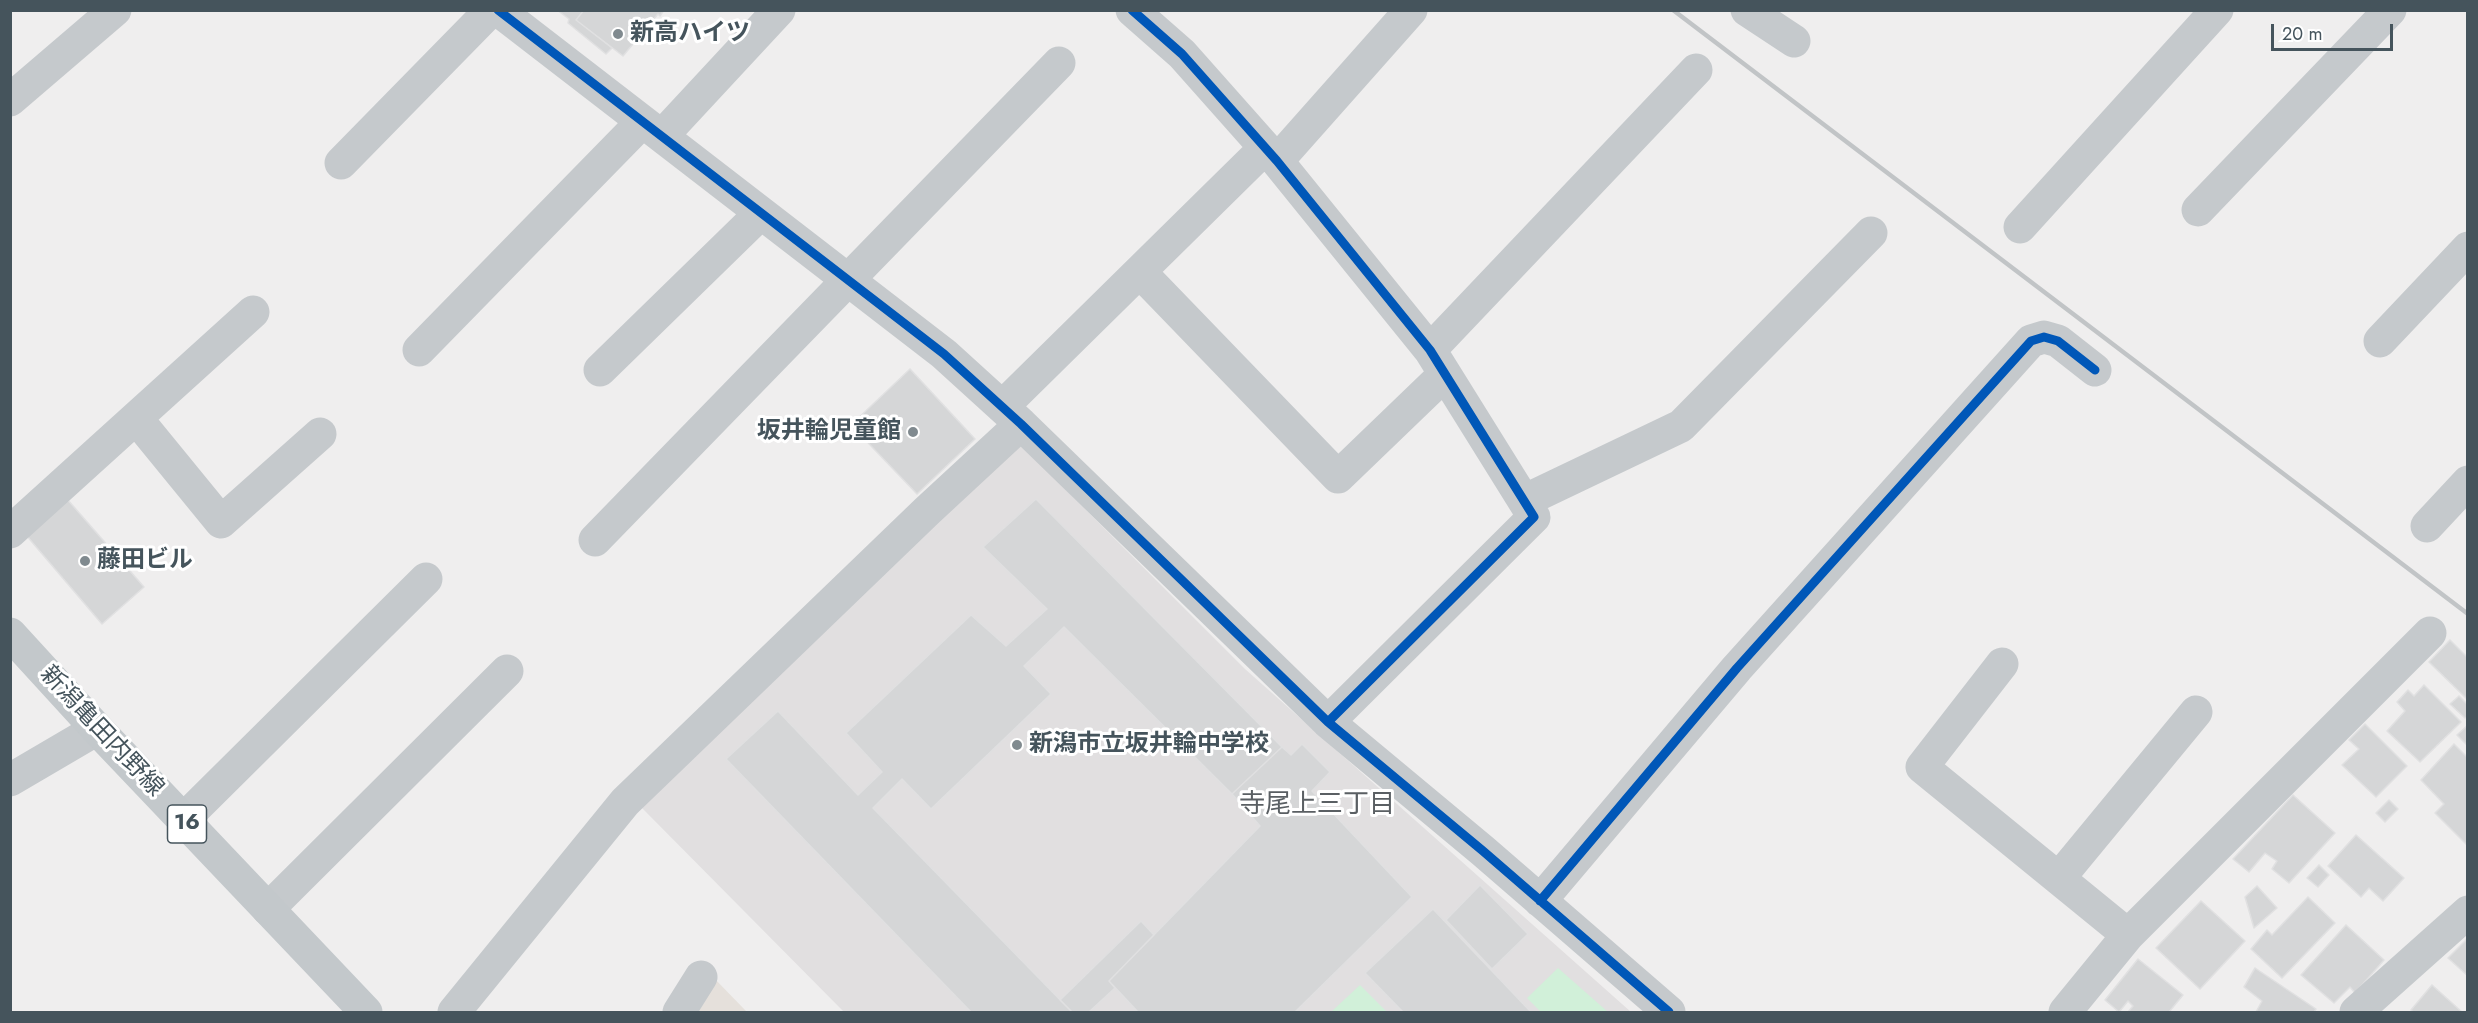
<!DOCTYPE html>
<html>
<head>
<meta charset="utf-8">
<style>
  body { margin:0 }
  #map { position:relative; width:2478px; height:1023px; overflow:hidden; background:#efeeee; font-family:Jost,sans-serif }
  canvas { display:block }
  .frame { position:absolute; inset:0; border:12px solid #45545c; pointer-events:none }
  .scale { position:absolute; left:2271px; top:24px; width:122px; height:27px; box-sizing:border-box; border:3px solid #45545c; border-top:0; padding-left:8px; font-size:18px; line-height:21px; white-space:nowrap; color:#45545c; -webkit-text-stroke:4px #fff; paint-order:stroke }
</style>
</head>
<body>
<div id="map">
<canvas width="2478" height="1023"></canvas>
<div class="frame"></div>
<div class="scale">20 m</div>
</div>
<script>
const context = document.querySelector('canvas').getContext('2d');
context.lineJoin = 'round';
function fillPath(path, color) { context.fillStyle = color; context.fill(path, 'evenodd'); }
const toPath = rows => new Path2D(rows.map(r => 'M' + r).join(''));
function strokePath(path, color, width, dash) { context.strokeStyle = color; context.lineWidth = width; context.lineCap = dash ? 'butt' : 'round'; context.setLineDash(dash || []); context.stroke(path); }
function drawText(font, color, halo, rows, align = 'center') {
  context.font = font + ' Jost,"Noto Sans JP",sans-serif'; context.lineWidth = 6; context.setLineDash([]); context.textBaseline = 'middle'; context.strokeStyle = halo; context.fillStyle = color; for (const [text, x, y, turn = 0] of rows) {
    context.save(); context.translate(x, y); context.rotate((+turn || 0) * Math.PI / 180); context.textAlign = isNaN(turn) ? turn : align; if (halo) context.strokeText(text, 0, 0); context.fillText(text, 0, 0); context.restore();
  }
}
const commercial = toPath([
  [712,976,747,1012,690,1012]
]);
const education = toPath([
  [1020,444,1245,669,1631,1012,844,1012,641,807]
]);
const green = toPath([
  [1558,968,1608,1012,1541,1012,1527,998],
  [1360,985,1387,1012,1331,1012]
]);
const building = toPath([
  [557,10,584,10,576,20,612,48,606,54,568,23,569,19,557,10],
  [584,10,664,10,660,16,658,14,623,56,576,20,584,10],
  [910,369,975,439,917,494,851,425,910,369],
  [67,499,144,587,102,624,26,535,67,499],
  [1036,499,1282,747,1232,794,1064,627,1024,666,1051,694,931,809,902,779,873,808,1072,1012,971,1012,726,759,778,711,858,795,882,772,846,733,971,615,1006,646,1047,609,983,547,1036,499],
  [2450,640,2468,658,2468,700,2429,662,2450,640],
  [2424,685,2461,722,2420,762,2387,731,2405,711,2397,702,2408,690,2414,696,2424,685],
  [2459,696,2468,705,2468,716,2465,718,2450,704,2459,696],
  [2365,724,2407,766,2376,797,2342,765,2359,749,2349,740,2365,724],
  [2468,725,2468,746,2457,735,2468,725],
  [1302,744,1330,772,1312,791,1412,897,1295,1012,1138,1012,1109,981,1260,826,1232,794,1282,747,1291,755,1302,744],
  [2454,744,2468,758,2468,846,2435,813,2444,804,2421,780,2454,744],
  [2293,795,2335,833,2289,883,2272,869,2277,861,2265,853,2249,872,2233,859,2293,795],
  [2389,800,2398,809,2385,822,2376,813,2389,800],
  [2356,835,2404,878,2383,901,2369,888,2361,897,2328,866,2356,835],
  [2319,865,2329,875,2318,887,2307,878,2319,865],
  [1480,885,1528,934,1492,969,1446,920,1480,885],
  [2257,886,2277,908,2254,928,2245,897,2257,886],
  [2308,897,2335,923,2282,978,2251,949,2267,930,2272,935,2308,897],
  [2201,901,2245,941,2200,989,2156,948,2201,901],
  [1433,909,1531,1012,1403,1012,1365,973,1433,909],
  [1141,921,1154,935,1109,981,1115,988,1089,1012,1072,1012,1060,1000,1141,921],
  [2346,925,2384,960,2355,993,2350,987,2334,1003,2301,975,2346,925],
  [2468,938,2468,976,2448,958,2468,938],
  [2138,959,2183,995,2169,1012,2128,1012,2133,1006,2128,1001,2119,1012,2105,1000,2138,959],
  [2255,968,2316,1009,2314,1012,2256,1012,2262,1001,2244,987,2255,968],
  [2432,985,2462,1012,2413,1012,2411,1010,2432,985]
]);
const minor = toPath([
  [498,10,944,354,1021,424,1328,722,1483,851,1669,1012],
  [1132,10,1182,54,1277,161,1430,350,1534,517,1328,722],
  [1747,10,1794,41],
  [10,100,115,10],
  [662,136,779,10],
  [1277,161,1411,10],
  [341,163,491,10],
  [2198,210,2390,10],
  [2020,227,2217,10],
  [1140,272,1338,477,1445,374],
  [2380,341,2468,248],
  [419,350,642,122],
  [1430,350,1696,70],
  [600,370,761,213],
  [1002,407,1264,149],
  [136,418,221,522,320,434],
  [1524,501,1681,426,1871,233],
  [2427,526,2468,482],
  [10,532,253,312],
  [595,540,1059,63],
  [2002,664,1922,767,2128,935],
  [10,780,97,729],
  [183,820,426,579],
  [2059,878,2196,712],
  [1540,901,1737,668,2031,341,2044,337,2058,341,2095,370],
  [268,909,507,671],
  [454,1012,625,802,927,511,1021,424],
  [679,1012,701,977],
  [2065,1012,2128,935,2430,633],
  [2356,1012,2468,912]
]);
const primary = toPath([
  [10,634,97,729,366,1012]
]);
const rail = toPath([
  [1673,10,2468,614]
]);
const cycleway = toPath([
  [498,10,944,354,1021,424,1328,722,1483,851,1669,1012],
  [1132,10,1182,54,1277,161,1430,350,1534,517,1328,722],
  [1540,901,1737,668,2031,341,2044,337,2058,341,2095,370]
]);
const markers = [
  [618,34,6,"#808a8f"],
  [913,432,6,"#808a8f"],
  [85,561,6,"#808a8f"],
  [1017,745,6,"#808a8f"]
];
const shields = [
  [187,824,39]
];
const shieldNames = [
  ["16",187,824]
];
const poiNames = [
  ["新高ハイツ",630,34],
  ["坂井輪児童館",901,432,"right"],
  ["藤田ビル",97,561],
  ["新潟市立坂井輪中学校",1029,745]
];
const streetNames = [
  ["新潟亀田内野線",101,732,47]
];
const neighbourhoodNames = [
  ["寺尾上三丁目",1317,806]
];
fillPath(commercial, '#e5e0db');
fillPath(education, '#e1dfe0');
fillPath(green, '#d1f0d9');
fillPath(building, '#d5d6d7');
strokePath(building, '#e0e0e1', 1.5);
strokePath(minor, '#c5c9cc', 33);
strokePath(primary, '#c3c8cb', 33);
strokePath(rail, '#c1c4c6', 4.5);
strokePath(cycleway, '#0057b8', 9);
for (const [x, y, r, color] of markers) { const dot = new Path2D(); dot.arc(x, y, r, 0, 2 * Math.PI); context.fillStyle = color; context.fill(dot); strokePath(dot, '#fff', 2); }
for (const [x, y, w] of shields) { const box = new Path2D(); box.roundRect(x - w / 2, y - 19, w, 38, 4.5); context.fillStyle = '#fff'; context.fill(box); strokePath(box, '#45545c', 1.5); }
drawText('bold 22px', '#45545c', null, shieldNames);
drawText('bold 24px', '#45545c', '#fff', poiNames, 'left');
drawText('24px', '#45545c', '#fff', streetNames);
drawText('26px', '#5a5f63', '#fff', neighbourhoodNames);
</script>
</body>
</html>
